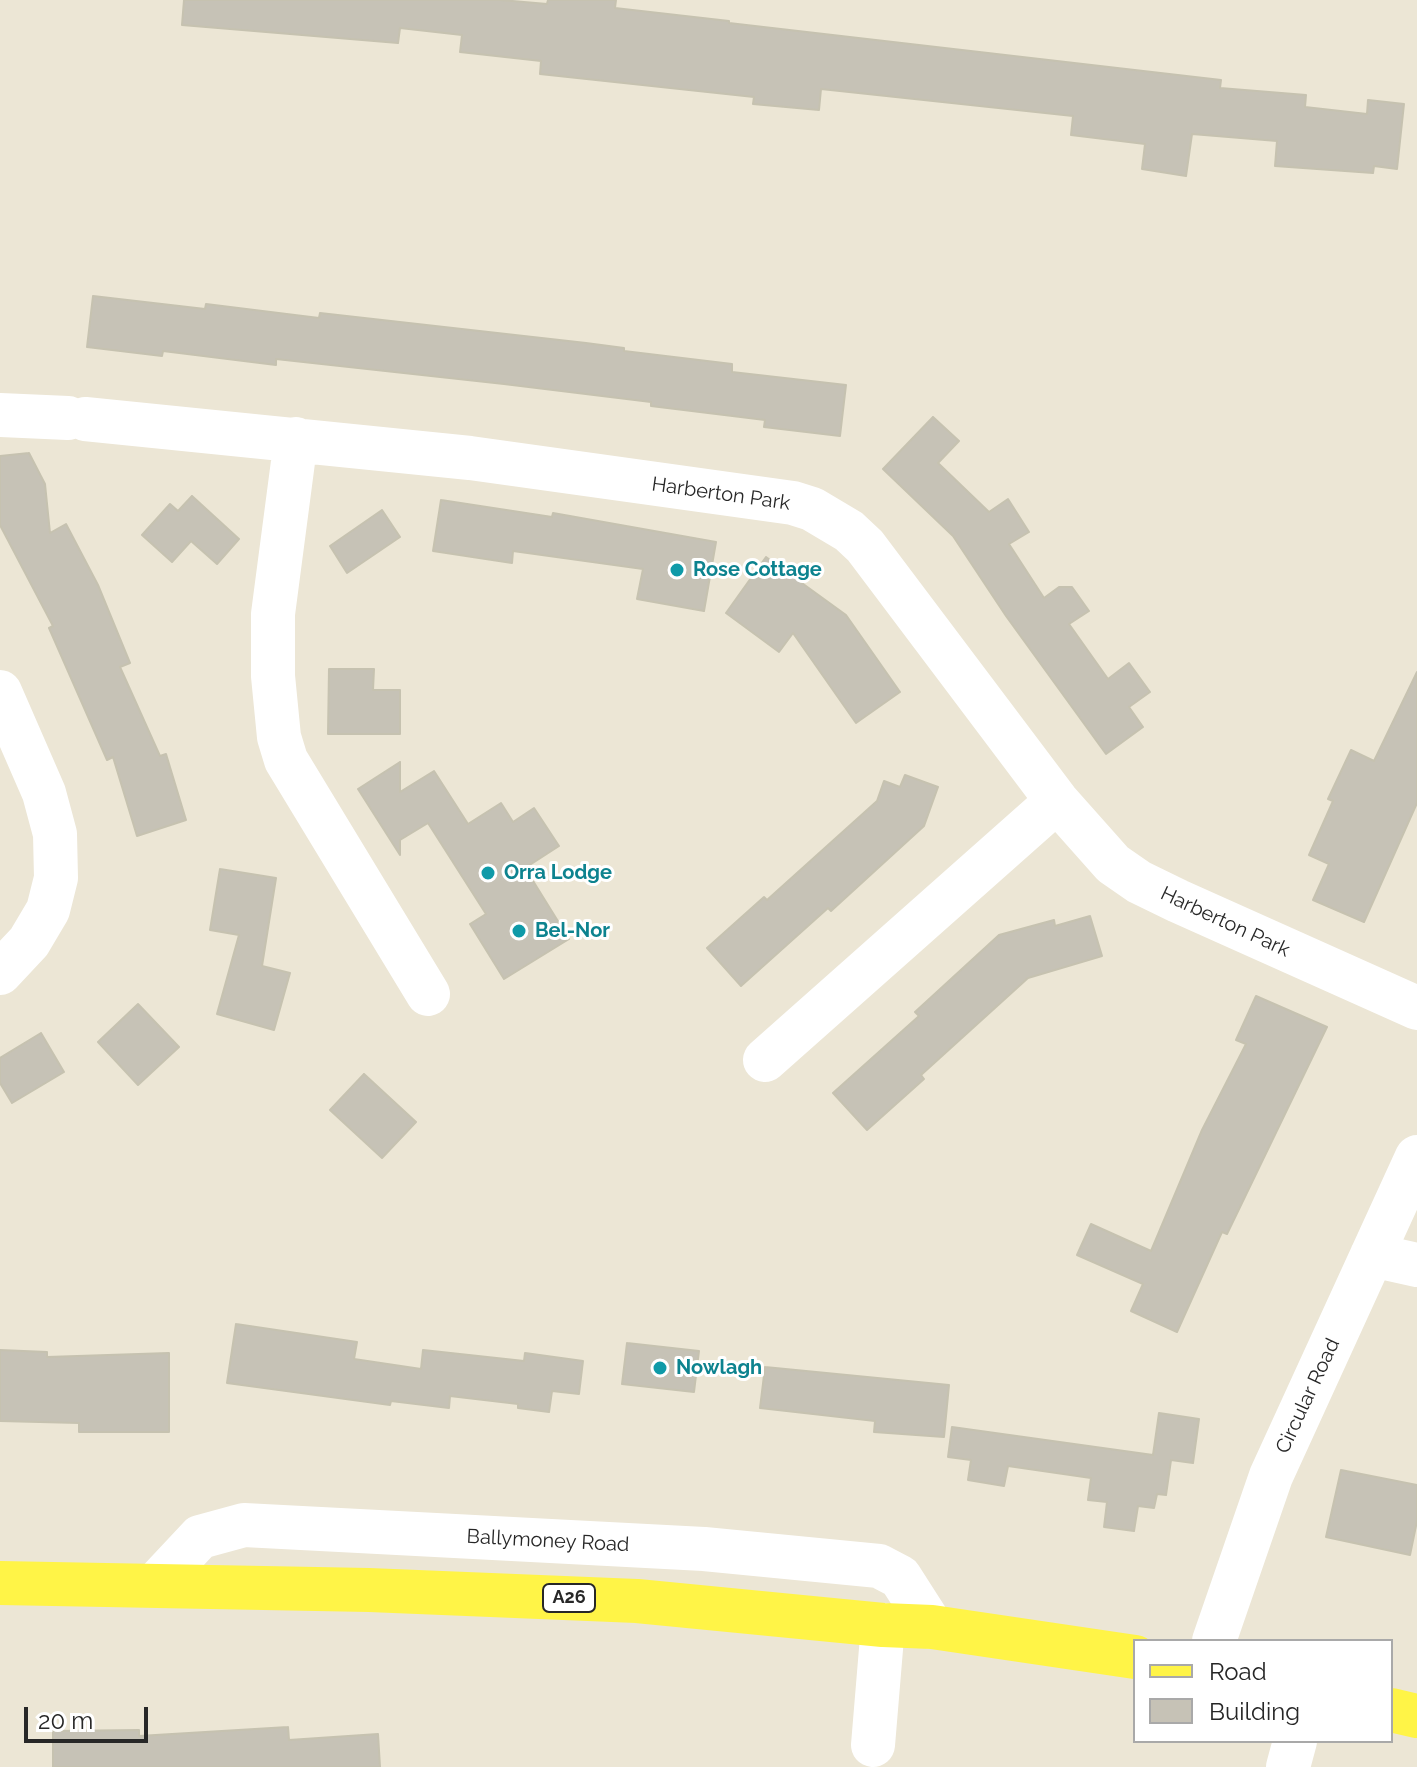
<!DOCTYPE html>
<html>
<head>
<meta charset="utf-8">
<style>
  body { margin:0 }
  #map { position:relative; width:1417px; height:1767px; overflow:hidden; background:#ece6d5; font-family:Raleway,sans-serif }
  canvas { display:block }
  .legend { position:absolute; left:1133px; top:1639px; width:260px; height:104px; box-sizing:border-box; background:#fff; border:2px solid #a9a9a9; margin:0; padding:10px 14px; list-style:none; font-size:24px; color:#272727 }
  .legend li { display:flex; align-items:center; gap:16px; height:40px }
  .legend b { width:40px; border:2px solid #a9a9a9 }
  .scale { position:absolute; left:24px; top:1707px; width:124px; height:36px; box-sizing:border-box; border:4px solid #272727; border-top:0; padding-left:10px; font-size:24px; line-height:28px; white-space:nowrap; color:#272727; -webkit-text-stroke:6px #fff; paint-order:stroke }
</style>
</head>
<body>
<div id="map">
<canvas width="1417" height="1767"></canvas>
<ul class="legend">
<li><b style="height:10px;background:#fff447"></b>Road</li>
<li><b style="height:22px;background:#c6c2b6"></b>Building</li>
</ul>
<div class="scale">20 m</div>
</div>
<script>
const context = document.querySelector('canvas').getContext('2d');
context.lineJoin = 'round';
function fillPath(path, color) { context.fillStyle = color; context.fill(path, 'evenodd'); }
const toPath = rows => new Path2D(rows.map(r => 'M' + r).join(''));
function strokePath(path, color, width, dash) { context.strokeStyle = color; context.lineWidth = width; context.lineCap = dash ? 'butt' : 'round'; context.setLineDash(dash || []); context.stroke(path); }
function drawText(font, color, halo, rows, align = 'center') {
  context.font = font + ' Raleway,sans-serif'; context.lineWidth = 6; context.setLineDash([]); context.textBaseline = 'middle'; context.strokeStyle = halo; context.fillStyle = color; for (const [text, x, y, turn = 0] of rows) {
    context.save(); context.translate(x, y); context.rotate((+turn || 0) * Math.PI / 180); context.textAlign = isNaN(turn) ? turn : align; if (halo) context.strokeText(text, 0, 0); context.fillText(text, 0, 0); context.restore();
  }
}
const building = toPath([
  [184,0,501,0,547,4,548,0,616,0,615,8,729,21,729,23,1221,80,1220,88,1306,95,1305,107,1367,114,1368,100,1404,104,1397,169,1374,166,1373,173,1275,166,1277,141,1192,134,1186,176,1142,169,1145,144,1071,135,1073,116,821,89,819,110,753,104,754,97,540,74,541,61,460,52,462,35,400,28,398,43,182,25,184,0],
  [93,296,205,309,206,304,319,318,320,313,586,343,624,348,624,351,732,364,732,372,846,385,840,436,764,427,765,420,651,406,651,402,504,384,276,359,276,365,163,351,162,356,87,347,93,296],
  [933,417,959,441,938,463,989,512,1008,499,1029,532,1009,544,1044,598,1059,587,1072,587,1089,611,1069,624,1108,679,1129,663,1150,692,1129,707,1143,727,1106,754,1006,616,953,536,883,469,933,417],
  [29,453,45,484,50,533,66,524,98,585,130,663,120,667,160,756,166,754,186,820,137,836,113,757,107,760,49,628,53,626,0,525,0,456,29,453],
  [192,496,239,539,217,564,191,541,172,562,142,535,170,504,178,511,192,496],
  [441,500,552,517,553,513,716,542,704,611,637,599,643,569,513,551,512,563,433,551,441,500],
  [382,510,400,537,347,573,330,546,382,510],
  [766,557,846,615,900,692,856,723,793,633,779,652,726,613,766,557],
  [329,669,374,669,373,690,400,690,400,734,328,734,329,669],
  [1417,672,1417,803,1364,922,1313,900,1329,864,1309,855,1333,801,1328,799,1351,750,1374,761,1417,672],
  [400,762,400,792,434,771,468,824,501,803,513,822,534,808,559,846,525,868,569,939,504,979,470,924,486,914,428,823,400,840,400,855,358,789,400,762],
  [905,775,938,787,924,826,831,911,828,908,741,986,707,948,764,897,767,900,877,801,884,781,900,787,905,775],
  [220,869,276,878,262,966,290,973,274,1030,217,1014,239,935,210,930,220,869],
  [1090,916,1102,956,1028,978,921,1075,924,1079,867,1130,833,1093,919,1016,915,1012,999,935,1054,920,1055,926,1090,916],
  [1256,996,1327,1027,1227,1234,1222,1232,1177,1332,1131,1311,1143,1284,1077,1255,1091,1224,1151,1251,1202,1130,1246,1044,1236,1040,1256,996],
  [138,1004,179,1047,138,1085,98,1042,138,1004],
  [41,1033,64,1072,12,1103,0,1083,0,1058,41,1033],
  [364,1074,416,1122,382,1158,330,1110,364,1074],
  [236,1324,357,1342,354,1359,421,1369,423,1350,524,1361,525,1353,583,1361,579,1394,552,1391,549,1412,518,1408,518,1404,450,1396,449,1408,391,1401,390,1405,227,1383,236,1324],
  [627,1343,699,1351,694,1392,622,1384,627,1343],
  [0,1350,47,1352,47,1357,169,1353,169,1432,79,1432,79,1423,0,1421,0,1350],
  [765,1367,949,1385,944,1437,874,1432,875,1421,760,1408,765,1367],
  [1159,1413,1199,1419,1193,1463,1171,1460,1166,1495,1157,1494,1154,1508,1138,1506,1134,1531,1104,1527,1107,1502,1088,1500,1091,1478,1008,1466,1004,1486,968,1480,971,1460,948,1457,952,1427,1153,1455,1159,1413],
  [1341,1470,1417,1485,1417,1521,1410,1555,1326,1537,1341,1470],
  [288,1727,289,1740,378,1734,380,1767,53,1767,53,1731,139,1730,139,1736,288,1727]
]);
const minor = toPath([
  [0,415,68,418],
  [85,419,470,458,793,503,812,509,849,531,865,546,1057,801,1113,864,1139,882,1178,901,1417,1008],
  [296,439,273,614,273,676,279,737,286,760,428,994],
  [0,692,44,793,55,834,56,878,48,910,29,942,0,973],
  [765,1060,1057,801],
  [1372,1255,1417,1265],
  [155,1585,200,1537,244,1525,704,1549,879,1566,900,1577,932,1627],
  [1214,1641,1271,1476,1417,1157],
  [873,1745,883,1625],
  [1288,1767,1295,1741]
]);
const major = toPath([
  [0,1583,369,1590,637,1601,883,1625,932,1627,1135,1657],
  [1391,1710,1417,1716]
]);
const markers = [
  [677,570,8,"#0f9aa8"],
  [488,873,8,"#0f9aa8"],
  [519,931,8,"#0f9aa8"],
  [660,1368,8,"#0f9aa8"]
];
const shields = [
  [569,1598,52]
];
const shieldNames = [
  ["A26",569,1598]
];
const streetNames = [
  ["Harberton Park",721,494,8],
  ["Harberton Park",1225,922,25],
  ["Circular Road",1308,1396,-65],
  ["Ballymoney Road",548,1541,3]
];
const cultureNames = [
  ["Rose Cottage",693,570],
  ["Orra Lodge",504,873],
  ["Bel-Nor",535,931],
  ["Nowlagh",676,1368]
];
fillPath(building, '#c6c2b6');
strokePath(building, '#c6c2b0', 2);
strokePath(minor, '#fff', 44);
strokePath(major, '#fff447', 44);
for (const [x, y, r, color] of markers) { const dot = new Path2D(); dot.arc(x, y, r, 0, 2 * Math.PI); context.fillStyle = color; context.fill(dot); strokePath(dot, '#fff', 3); }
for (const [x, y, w] of shields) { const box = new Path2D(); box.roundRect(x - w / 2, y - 14, w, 28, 6); context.fillStyle = '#fff'; context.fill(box); strokePath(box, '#272727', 2); }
drawText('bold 18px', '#272727', null, shieldNames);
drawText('20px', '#272727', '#fff', streetNames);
drawText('bold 20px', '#0d838f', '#fff', cultureNames, 'left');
</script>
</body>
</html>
